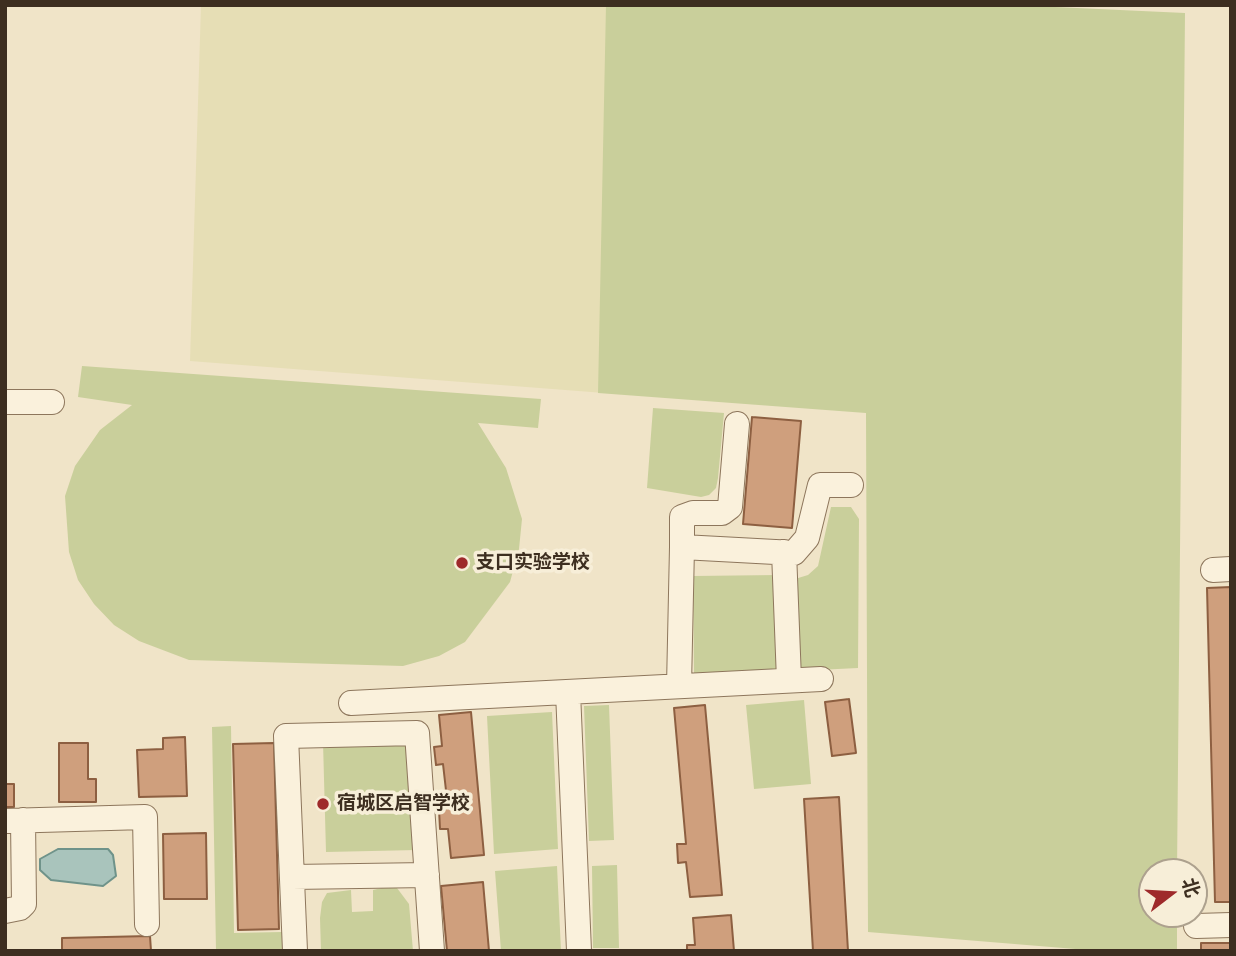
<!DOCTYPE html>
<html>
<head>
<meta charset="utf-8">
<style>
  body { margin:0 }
  #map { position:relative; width:1236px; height:956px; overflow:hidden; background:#f0e4c8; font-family:Merriweather,"Noto Sans SC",serif }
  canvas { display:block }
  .frame { position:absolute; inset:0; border:7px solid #3d2e20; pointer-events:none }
  .north { position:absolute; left:1138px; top:858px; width:70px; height:70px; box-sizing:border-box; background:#f7eed8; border:2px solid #ada18e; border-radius:50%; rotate:73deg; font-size:19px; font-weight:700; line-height:28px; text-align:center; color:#3d2e20 }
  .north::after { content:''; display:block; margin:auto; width:24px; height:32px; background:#9e2a2b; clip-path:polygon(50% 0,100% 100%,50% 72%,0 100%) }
</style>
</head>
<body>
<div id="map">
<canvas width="1236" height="956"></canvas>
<div class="frame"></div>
<div class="north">北</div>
</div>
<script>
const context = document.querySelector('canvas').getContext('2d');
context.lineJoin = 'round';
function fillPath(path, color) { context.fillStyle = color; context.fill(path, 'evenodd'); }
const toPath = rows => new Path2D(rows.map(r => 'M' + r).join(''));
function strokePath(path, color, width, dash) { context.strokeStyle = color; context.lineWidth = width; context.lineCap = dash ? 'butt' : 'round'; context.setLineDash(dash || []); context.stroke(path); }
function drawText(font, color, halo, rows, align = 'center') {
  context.font = font + ' Merriweather,"Noto Sans SC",serif'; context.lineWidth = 7; context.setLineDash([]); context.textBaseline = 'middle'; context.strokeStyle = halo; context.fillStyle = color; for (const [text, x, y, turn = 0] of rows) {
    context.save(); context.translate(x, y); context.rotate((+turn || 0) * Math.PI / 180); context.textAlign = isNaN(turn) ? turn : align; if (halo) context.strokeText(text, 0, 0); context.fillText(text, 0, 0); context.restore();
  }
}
const farmland = toPath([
  [201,5,607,5,604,393,190,361]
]);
const green = toPath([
  [606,5,1012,5,1185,13,1177,872,1152,872,1152,914,1177,914,1177,951,1100,951,868,932,866,413,598,393],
  [82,366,541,399,538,428,478,423,506,468,522,519,519,549,510,582,465,642,439,656,403,666,189,660,139,641,114,625,94,604,78,580,69,552,65,496,75,466,100,430,132,405,78,397],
  [653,408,724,413,718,478,716,488,709,495,701,497,647,488],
  [831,507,851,507,859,519,858,668,797,671,795,579,808,575,818,566],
  [778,575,779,673,694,673,693,576],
  [804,700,811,784,754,789,746,705],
  [609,705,614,840,589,841,584,706],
  [552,712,558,849,494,854,487,716],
  [231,726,234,933,282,932,283,951,216,951,212,727],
  [415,741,417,850,326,852,323,742],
  [617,865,619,948,593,948,592,866],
  [557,866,561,951,501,951,495,871],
  [386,887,397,888,409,904,413,951,321,951,320,918,322,902,327,893,351,890,352,912,373,911,373,890]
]);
const water = toPath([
  [58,849,108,849,113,855,116,876,103,886,51,880,40,870,40,859,58,849]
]);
const building = toPath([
  [752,417,801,421,792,528,743,524,752,417],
  [1231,587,1231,902,1215,902,1207,588,1231,587],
  [849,699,856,753,832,756,825,702,849,699],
  [705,705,722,895,690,897,686,862,678,863,677,844,686,844,674,708,705,705],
  [471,712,484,855,451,858,448,829,440,829,439,809,448,808,443,764,436,765,434,747,442,746,439,715,471,712],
  [185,737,187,796,139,797,137,750,163,749,163,738,185,737],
  [59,743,88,743,88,779,96,779,96,802,59,802,59,743],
  [274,743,279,929,238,930,233,744,274,743],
  [5,748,6,784,14,784,14,807,5,807,5,748],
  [839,797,848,951,813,951,804,799,839,797],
  [206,833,207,899,164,899,163,834,206,833],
  [483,882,489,951,447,951,441,886,483,882],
  [731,915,734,951,687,951,687,945,695,945,693,918,731,915],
  [150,936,151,951,62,951,62,938,150,936],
  [1201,943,1231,943,1231,951,1201,951,1201,943]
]);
const minor = toPath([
  [5,402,52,402],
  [682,547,682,517,693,513,722,513,730,507,737,424],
  [784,552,789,680],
  [1213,570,1231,569],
  [679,686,682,547,794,553,807,538,820,485,851,485],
  [568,692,579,951],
  [351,703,821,679],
  [5,821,145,817,147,924],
  [292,877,427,875],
  [5,911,20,908,24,904,23,820],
  [1196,926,1231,925],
  [295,951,286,736,417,733,432,951]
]);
const markers = [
  [462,563,7,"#9e2a2b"],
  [323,804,7,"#9e2a2b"]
];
const poiNames = [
  ["支口实验学校",476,563],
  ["宿城区启智学校",337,804]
];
fillPath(farmland, '#e6deb5');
fillPath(green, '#c9cf9b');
fillPath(water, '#a9c4bc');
strokePath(water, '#6f938a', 2);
fillPath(building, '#cf9f7d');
strokePath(building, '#8d5f41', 2);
strokePath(minor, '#8d765c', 26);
strokePath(minor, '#faf1dc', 24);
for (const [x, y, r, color] of markers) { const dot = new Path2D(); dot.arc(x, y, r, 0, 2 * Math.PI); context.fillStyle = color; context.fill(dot); strokePath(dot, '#f7eed8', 2.5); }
drawText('bold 19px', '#3d2e20', '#f7eed8', poiNames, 'left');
</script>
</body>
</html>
